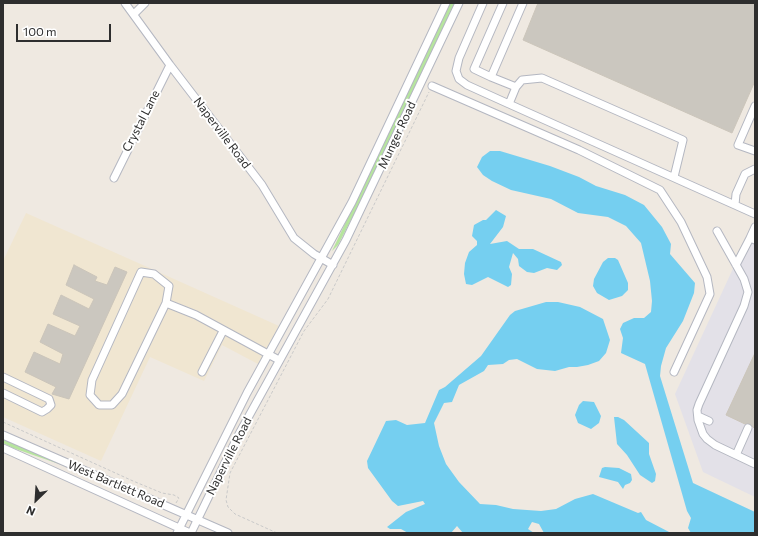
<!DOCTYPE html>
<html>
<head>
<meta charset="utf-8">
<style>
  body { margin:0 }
  #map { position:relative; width:758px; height:536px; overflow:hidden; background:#efe9e1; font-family:Commissioner,sans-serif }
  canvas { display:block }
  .frame { position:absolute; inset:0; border:4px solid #2e2e2e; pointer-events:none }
  .north { position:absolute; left:16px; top:480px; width:40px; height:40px; -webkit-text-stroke:3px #fff; paint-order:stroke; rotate:205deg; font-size:11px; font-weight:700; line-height:16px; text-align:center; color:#2e2e2e }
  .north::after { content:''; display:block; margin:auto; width:14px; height:18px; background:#2e2e2e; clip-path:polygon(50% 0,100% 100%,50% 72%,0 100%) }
  .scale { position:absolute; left:16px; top:24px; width:95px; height:18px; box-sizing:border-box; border:2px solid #2e2e2e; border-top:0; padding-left:5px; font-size:12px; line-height:14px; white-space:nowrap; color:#2e2e2e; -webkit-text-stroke:3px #fff; paint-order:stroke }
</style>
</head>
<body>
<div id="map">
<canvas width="758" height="536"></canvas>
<div class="frame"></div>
<div class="north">N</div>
<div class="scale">100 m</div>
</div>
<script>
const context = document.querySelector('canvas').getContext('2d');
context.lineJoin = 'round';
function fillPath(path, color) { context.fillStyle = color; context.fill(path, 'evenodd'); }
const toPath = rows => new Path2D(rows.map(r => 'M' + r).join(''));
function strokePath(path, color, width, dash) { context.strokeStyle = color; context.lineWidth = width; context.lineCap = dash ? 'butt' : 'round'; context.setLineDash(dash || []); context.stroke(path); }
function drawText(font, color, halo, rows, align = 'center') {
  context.font = font + ' Commissioner,sans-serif'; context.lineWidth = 4; context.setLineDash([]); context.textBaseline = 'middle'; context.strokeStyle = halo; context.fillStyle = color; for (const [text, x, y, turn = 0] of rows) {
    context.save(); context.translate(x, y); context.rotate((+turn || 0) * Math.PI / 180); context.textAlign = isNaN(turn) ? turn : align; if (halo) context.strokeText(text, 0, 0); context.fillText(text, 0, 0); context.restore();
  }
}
const industrial = toPath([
  [755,221,755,497,703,472,675,394]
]);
const education = toPath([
  [26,213,145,266,279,326,258,364,222,345,204,381,150,357,101,461,3,417,3,261]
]);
const green = toPath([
  [450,3,455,3,360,203,338,245,332,251],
  [3,439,85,473,13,448,3,443]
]);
const water = toPath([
  [490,151,500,151,550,166,579,177,596,186,625,195,644,205,662,227,671,244,670,254,695,283,694,293,683,321,666,348,661,366,660,376,693,483,755,512,755,533,691,533,688,528,691,518,687,511,645,364,621,353,623,338,620,329,623,323,634,318,644,318,651,312,652,301,650,281,641,243,626,226,608,217,578,213,551,199,511,190,492,181,483,175,477,167,482,157],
  [496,210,506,216,503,227,490,244,507,241,519,249,533,249,561,262,562,265,557,270,547,268,534,273,527,272,519,266,518,259,513,253,509,267,512,274,511,285,508,287,488,277,472,285,466,284,464,274,465,263,469,252,477,245,477,241,472,236,474,225,483,220,486,220],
  [608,258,615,258,618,260,628,283,628,290,622,296,609,300,597,293,593,286,594,279,603,262],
  [546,302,558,302,580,307,603,319,610,340,606,353,599,361,588,365,577,367,569,367,555,371,537,369,517,359,509,360,503,364,488,365,484,371,459,385,452,402,444,403,434,423,439,446,446,464,459,482,480,504,496,505,513,509,541,511,556,509,575,499,593,494,638,513,641,512,646,520,671,533,544,533,539,524,532,522,528,529,534,533,463,533,457,526,451,533,408,533,401,529,390,529,387,527,406,512,425,504,423,501,398,506,392,501,368,468,367,461,386,421,396,420,407,425,425,423,439,390,445,387,481,356,510,315,515,311],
  [583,401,594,402,601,416,599,423,591,429,578,423,575,415,579,405],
  [614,417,618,417,624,420,649,443,649,454,656,474,655,481,652,483,640,475,627,455,617,444],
  [605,467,619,468,631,474,632,480,630,483,625,485,623,489,618,482,599,477,602,468]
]);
const building = toPath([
  [538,3,755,3,755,81,732,133,523,40,538,3],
  [74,265,97,277,95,281,107,285,115,267,127,272,69,399,52,394,56,387,25,372,34,352,60,364,63,354,40,342,48,324,75,336,80,326,53,314,61,295,89,309,94,299,66,285,74,265],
  [755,353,755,429,750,424,745,424,726,415,755,353]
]);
const path = toPath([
  [3,422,133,481,162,493,174,495,179,498,176,503],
  [277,533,235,514,228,507,226,500,230,473,304,331,328,299,429,92]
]);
const minor = toPath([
  [125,3,170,65,262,185,294,238,314,254,333,265],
  [483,3,459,58,456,71,459,79,467,85,509,104,516,87,491,77],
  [503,3,474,69,491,77,523,3],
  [134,14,145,3],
  [432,86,579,150,660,190,681,222,707,277,710,294,674,372],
  [516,87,522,80,542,78,683,140,674,177],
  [509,104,755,214],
  [755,106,738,145,755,151],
  [114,178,170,65],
  [735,205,736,194,745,174,755,169],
  [717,231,744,279,748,292,744,306,699,404,697,410,698,420,703,434,707,439,715,445,755,464],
  [750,238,755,227],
  [736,265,750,238,755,240],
  [166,303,169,286,154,274,141,272,92,380,90,395,99,405,112,405,122,394,166,303,196,315,279,360],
  [202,372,223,331],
  [3,377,49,399,51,405,47,409,42,412,3,393],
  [698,416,709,421],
  [3,435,228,533],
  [3,448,190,533],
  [736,455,748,428],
  [177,533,247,393,352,202,446,3],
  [191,533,239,434,346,240,459,3]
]);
const streetNames = [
  ["Crystal Lane",141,121,-63],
  ["Naperville Road",222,133,53],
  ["Munger Road",397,135,-65],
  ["Naperville Road",229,456,-63],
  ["West Bartlett Road",116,484,23]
];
fillPath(industrial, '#e3e1e8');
fillPath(education, '#f0e6d1');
fillPath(green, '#b6e59e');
fillPath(water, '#75cff0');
fillPath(building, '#cbc7bf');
strokePath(building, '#cbc5ba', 1);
strokePath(minor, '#b4b7c1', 9);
strokePath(path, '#c9c9c9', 1, [3, 2]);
strokePath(minor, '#fff', 7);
drawText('12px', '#2e2e2e', '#fff', streetNames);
</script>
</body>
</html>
